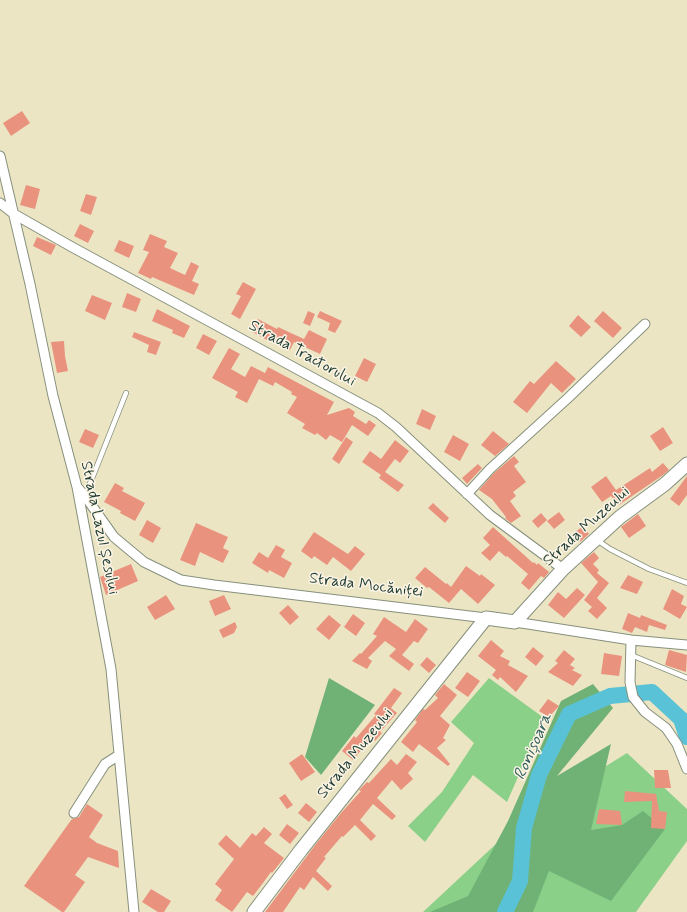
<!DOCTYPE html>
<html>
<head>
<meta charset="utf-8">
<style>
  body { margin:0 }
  canvas { display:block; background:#ece5c4 }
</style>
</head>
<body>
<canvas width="687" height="912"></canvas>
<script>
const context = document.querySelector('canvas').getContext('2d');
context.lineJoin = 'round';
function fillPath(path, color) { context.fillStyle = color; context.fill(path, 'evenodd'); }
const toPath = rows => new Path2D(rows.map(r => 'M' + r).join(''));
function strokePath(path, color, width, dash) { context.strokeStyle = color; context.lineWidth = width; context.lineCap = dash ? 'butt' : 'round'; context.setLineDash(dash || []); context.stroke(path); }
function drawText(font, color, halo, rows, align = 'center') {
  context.font = font + ' Mynerve,sans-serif'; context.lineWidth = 3; context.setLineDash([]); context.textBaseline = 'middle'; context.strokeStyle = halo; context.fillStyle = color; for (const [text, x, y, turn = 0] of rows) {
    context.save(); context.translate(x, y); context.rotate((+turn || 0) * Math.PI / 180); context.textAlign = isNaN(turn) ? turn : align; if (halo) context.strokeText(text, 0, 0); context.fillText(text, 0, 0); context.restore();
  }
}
const green = toPath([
  [489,678,544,718,507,802,473,775,425,842,408,826,442,792,474,743,451,722],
  [627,753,687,809,687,841,636,912,423,912,527,815]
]);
const forest = toPath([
  [329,678,375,705,321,775,305,757],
  [593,684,613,708,557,776,611,744,591,830,622,825,643,811,665,829,611,901,549,871,533,912,430,912,468,896,508,821,561,701]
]);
const river = toPath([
  [505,912,520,881,524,828,539,775,569,714,610,696,652,692,681,719,687,737]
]);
const building = toPath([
  [22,111,30,123,11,136,3,123],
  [26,185,40,189,35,209,20,205],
  [86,194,97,197,91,215,80,211],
  [80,224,94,231,88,243,74,236],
  [150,234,167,241,164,247,178,253,170,268,185,275,191,262,199,266,192,281,199,284,194,295,152,277,151,279,138,273,149,252,143,250],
  [37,237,56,245,51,255,33,246],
  [119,240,134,246,129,258,114,251],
  [243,282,256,289,240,319,231,314,241,296,236,294],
  [127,293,141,299,136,312,122,307],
  [92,295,112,303,105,320,85,311],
  [157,309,190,326,184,338,172,333,173,330,152,321],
  [308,311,315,314,310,326,303,323],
  [320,311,342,321,335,333,328,330,330,323,317,317],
  [603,311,622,328,613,338,594,321],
  [578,315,591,327,581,337,569,326],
  [258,319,277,329,278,327,304,339,309,330,327,339,320,354,294,342,290,350,265,339,251,331],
  [134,332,161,342,156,355,147,352,149,345,132,337],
  [203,334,217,341,209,355,196,348],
  [64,341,65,356,68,371,57,373,51,342],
  [229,348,240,354,231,369,245,377,251,366,265,373,268,367,334,402,327,415,349,408,355,412,353,416,366,424,369,420,376,425,368,436,352,425,342,442,330,435,326,440,317,433,315,435,302,428,305,424,287,413,297,397,291,394,292,392,275,382,273,386,259,379,247,403,235,397,238,392,212,378],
  [364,358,376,364,367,382,355,376],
  [556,361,576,379,562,393,551,383,527,413,513,402,530,381,534,384],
  [422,409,436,416,430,430,416,424],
  [663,427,673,443,660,451,650,436],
  [85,429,99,435,93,448,79,442],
  [493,431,509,444,495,456,481,445],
  [453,435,469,444,460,461,444,452],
  [346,437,353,442,339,464,332,459],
  [395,440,409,451,400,463,395,459,385,472,404,485,398,492,379,478,381,475,362,462,370,451,381,459],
  [514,456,519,462,514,466,526,482,513,492,516,496,510,501,521,516,511,523,506,519,505,518,506,517,492,499,479,490,494,473],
  [663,463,669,470,663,475,619,505,611,496,602,502,591,487,606,476,616,490,650,468,652,472],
  [478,464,482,468,467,484,462,478],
  [687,476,687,495,679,506,670,499],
  [115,483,124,488,122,491,145,503,135,521,120,513,121,511,104,502],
  [433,503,449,518,445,523,428,508],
  [559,512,565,520,554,529,547,521],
  [541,513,547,520,538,528,532,521],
  [638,514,646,526,629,538,621,527],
  [147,520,161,528,153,543,139,535],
  [196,523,228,537,223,548,229,551,223,563,200,552,195,566,180,560],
  [583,526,589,534,580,542,574,533],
  [493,527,533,563,534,562,537,565,538,563,549,572,544,578,541,576,529,590,521,583,528,574,507,556,506,557,499,551,490,561,481,553,490,545,483,538],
  [314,532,348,554,355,546,365,554,351,571,333,557,327,565,314,556,312,559,301,551],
  [276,545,285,550,281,557,292,563,284,578,269,570,268,573,252,563,259,552,268,558],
  [594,552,599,558,593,564,599,570,597,573,609,583,597,598,607,608,597,619,588,611,592,607,584,600,598,582,581,563],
  [131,564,138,581,106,595,100,577],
  [466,566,480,576,481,574,495,585,478,604,461,589,449,603,429,587,427,588,415,578,425,567,446,584,447,583,451,587],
  [628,575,643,582,637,594,620,588],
  [577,588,585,595,564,618,548,605,558,592,566,599],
  [672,589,684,596,681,604,687,607,680,619,663,609],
  [166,595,175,609,155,620,147,607],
  [224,595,231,609,215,616,209,601],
  [288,605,299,617,290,625,279,613],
  [628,613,640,618,641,615,667,625,665,630,649,625,647,632,635,627,632,633,622,629],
  [353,614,365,623,356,636,344,627],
  [329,615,341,625,329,640,316,629],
  [384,617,406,632,415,619,428,629,418,643,414,641,402,655,414,664,409,671,389,656,396,649,385,641,368,658,372,661,367,669,352,661,360,653,361,654,377,636,373,634],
  [235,622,237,627,234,633,223,638,219,630],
  [491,640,504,651,500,656,510,661,508,665,528,676,516,692,500,677,498,680,492,675,496,670,478,656],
  [533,647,544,656,536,666,525,657],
  [564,650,575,659,570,665,575,668,572,670,582,675,573,686,548,672,558,663,555,661],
  [669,650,687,655,686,672,665,665],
  [604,653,622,656,619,676,601,674],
  [427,657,436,665,429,673,420,665],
  [467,672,480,681,468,697,455,688],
  [444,684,457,695,440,716,450,725,443,738,446,740,437,748,450,764,448,766,419,744,413,752,401,742,417,722,415,720,423,709,425,710,438,698,435,695],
  [394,688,402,693,391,708,397,713,380,732,382,733,375,741,371,738,353,760,342,751,354,736,356,738,376,715,374,714],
  [548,699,559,706,549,717,539,711],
  [302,754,315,772,301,781,289,763],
  [406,754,417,762,408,773,413,779,401,790,392,780,377,798,396,816,392,820,373,804,360,820,376,836,371,841,355,825,343,837,342,836,324,857,326,858,316,871,332,886,328,891,313,877,304,890,300,887,283,912,265,912,316,844,341,813,361,791,359,790,367,782,369,783,391,759,397,765],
  [654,770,668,770,671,788,655,788],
  [625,791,656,794,659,811,667,812,665,829,651,828,652,801,624,802],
  [285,794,293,805,287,809,279,798],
  [306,803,317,812,309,822,298,813],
  [87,804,103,815,89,837,97,843,118,851,119,868,88,857,75,875,85,882,64,912,62,912,24,886,69,823,72,819,76,818,79,817],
  [599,809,620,811,622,825,596,824],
  [287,824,299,833,290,844,279,835],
  [264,827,272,834,264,843,284,858,272,873,271,872,263,883,253,896,247,892,232,912,215,900,222,890,215,884,234,859,218,844,226,835,240,848,252,833,256,836],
  [151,889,171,901,164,912,158,912,142,902]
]);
const lane = toPath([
  [85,496,126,393],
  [597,540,610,549,649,569,687,583],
  [631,655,687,678]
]);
const street = toPath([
  [0,156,30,284,53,396,77,487,111,669,134,912],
  [0,203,14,214,72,247,378,413,396,427,490,515,563,569],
  [78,488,85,496,114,537,144,562,181,580,214,585,486,618],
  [467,494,490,469,568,398,645,324],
  [515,622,631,640,687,645],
  [631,640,630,682,633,697,645,712,666,728,677,744,687,769],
  [74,813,105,764,119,755]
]);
const secondary = toPath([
  [254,912,301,850,486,618,515,622,563,569,620,517,665,484,687,464]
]);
const streetNames = [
  ["Strada Tractorului",302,354,29],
  ["Strada Muzeului",587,527,-42],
  ["Strada Lazul Șesului",99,528,78],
  ["Strada Mocăniței",366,586,7],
  ["Strada Muzeului",356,754,-51]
];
const waterNames = [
  ["Ronișoara",534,747,-66]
];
fillPath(green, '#8bd089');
fillPath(forest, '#70b275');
strokePath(river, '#59c2d6', 16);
fillPath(building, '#e9937f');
strokePath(lane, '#86917c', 6);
strokePath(street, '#86917c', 11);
strokePath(secondary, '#86917c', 15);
strokePath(lane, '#fff', 4.5);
strokePath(street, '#fff', 9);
strokePath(secondary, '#fff', 13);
drawText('16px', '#1f3d34', '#fcf5e5', streetNames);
drawText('italic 17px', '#2e5e5c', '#fcf5e5', waterNames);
</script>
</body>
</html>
